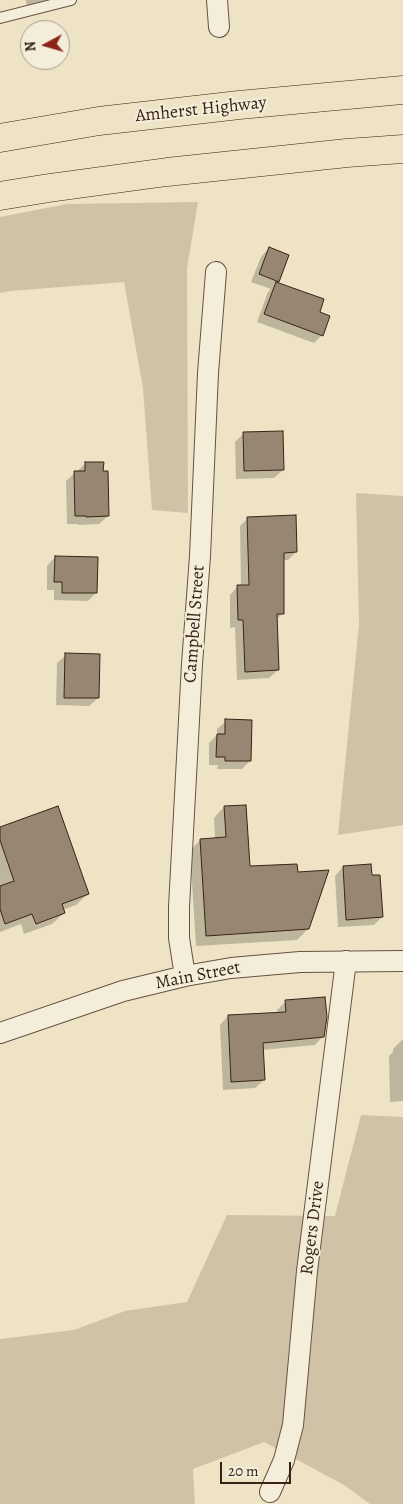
<!DOCTYPE html>
<html>
<head>
<meta charset="utf-8">
<style>
  body { margin:0 }
  #map { position:relative; width:403px; height:1504px; overflow:hidden; background:#eee3c5; font-family:Alegreya,serif }
  canvas { display:block }
  .north { position:absolute; left:20px; top:20px; width:50px; height:50px; box-sizing:border-box; background:#f4edd9; border:1px solid #a99c8b; border-radius:50%; rotate:264deg; font-size:14px; font-weight:700; line-height:20px; text-align:center; color:#392217 }
  .north::after { content:''; display:block; margin:auto; width:18px; height:22px; background:#8f2418; clip-path:polygon(50% 0,100% 100%,50% 72%,0 100%) }
  .scale { position:absolute; left:220px; top:1462px; width:71px; height:22px; box-sizing:border-box; border:2px solid #392217; border-top:0; padding-left:6px; font-size:15px; line-height:18px; white-space:nowrap; color:#392217; -webkit-text-stroke:4px #f4edd9; paint-order:stroke }
</style>
</head>
<body>
<div id="map">
<canvas width="403" height="1504"></canvas>
<div class="north">N</div>
<div class="scale">20 m</div>
</div>
<script>
const context = document.querySelector('canvas').getContext('2d');
context.lineJoin = 'round';
function fillPath(path, color) { context.fillStyle = color; context.fill(path, 'evenodd'); }
const toPath = rows => new Path2D(rows.map(r => 'M' + r).join(''));
function strokePath(path, color, width, dash) { context.strokeStyle = color; context.lineWidth = width; context.lineCap = dash ? 'butt' : 'round'; context.setLineDash(dash || []); context.stroke(path); }
function drawText(font, color, halo, rows, align = 'center') {
  context.font = font + ' Alegreya,serif'; context.lineWidth = 4; context.setLineDash([]); context.textBaseline = 'middle'; context.strokeStyle = halo; context.fillStyle = color; for (const [text, x, y, turn = 0] of rows) {
    context.save(); context.translate(x, y); context.rotate((+turn || 0) * Math.PI / 180); context.textAlign = isNaN(turn) ? turn : align; if (halo) context.strokeText(text, 0, 0); context.fillText(text, 0, 0); context.restore();
  }
}
const green = toPath([
  [198,202,187,268,188,513,152,510,143,388,124,282,10,291,0,293,0,217,67,204],
  [356,493,403,496,403,825,338,835,359,624],
  [361,1115,403,1117,403,1504,370,1504,344,1485,264,1442,193,1469,195,1504,0,1504,0,1339,74,1330,125,1311,187,1302,227,1215,335,1216]
]);
const shadow = toPath([
  [26,0,50,0,48,2,27,6],
  [269,248,278,281,276,283,318,313,322,335,314,343,257,322,268,292,271,289,251,282,261,257],
  [244,433,283,470,274,478,236,479,235,442],
  [86,463,102,472,108,516,99,524,78,525,78,524,67,524,66,481],
  [248,518,296,552,288,560,282,560,283,613,276,620,278,670,269,678,237,680,235,627,230,628,230,595,238,586,241,586,240,526],
  [55,557,96,593,88,601,54,600,54,590,47,590,47,566],
  [66,655,98,698,89,706,56,705,57,663],
  [226,721,250,761,242,769,217,769,218,765,209,765,209,743,217,735,217,729],
  [224,807,249,868,308,929,297,940,196,946,190,851,200,840,215,839,214,818],
  [0,828,88,894,76,905,62,910,64,913,52,924,24,934,21,924,0,932,0,887,1,887,0,883],
  [343,867,371,876,382,917,374,925,338,927,335,876],
  [286,1001,323,1036,315,1045,262,1050,264,1080,255,1088,223,1090,220,1025,228,1016,278,1014,277,1010],
  [402,1040,403,1040,403,1101,390,1102,389,1056,393,1052,393,1049]
]);
const building = toPath([
  [269,247,289,255,279,282,259,274,269,247],
  [276,282,324,299,320,312,330,316,323,336,264,314,276,282],
  [283,431,284,470,244,471,243,432,283,431],
  [85,462,104,462,103,471,108,471,109,516,86,517,86,516,75,516,74,471,85,471,85,462],
  [296,515,297,552,284,553,284,614,277,614,279,670,245,672,243,620,238,620,237,585,249,585,247,517,296,515],
  [55,556,98,557,97,593,62,593,62,582,54,582,55,556],
  [65,653,100,654,99,698,64,698,65,653],
  [225,719,252,720,251,761,225,761,225,757,216,757,217,734,225,734,225,719],
  [246,805,250,866,297,864,298,872,329,870,309,929,206,936,200,839,226,837,224,806,246,805],
  [58,806,89,894,62,904,65,913,36,924,32,914,5,924,0,909,0,886,14,881,0,840,0,827,58,806],
  [371,864,372,875,380,875,383,917,346,920,343,866,371,864],
  [325,997,327,1017,324,1037,263,1043,265,1080,231,1082,228,1015,286,1012,285,1000,325,997]
]);
const lane = toPath([
  [0,18,71,0]
]);
const street = toPath([
  [217,0,219,27],
  [185,976,179,938,179,907,192,664,200,556,208,373,216,272],
  [0,1033,123,991,185,976,231,968,300,962,403,961],
  [270,1492,284,1460,293,1425,307,1271,346,961]
]);
const highway = toPath([
  [0,138,99,121,239,105,403,90],
  [0,196,49,188,167,172,347,153,403,149]
]);
const streetNames = [
  ["Amherst Highway",201,110,-6],
  ["Campbell Street",195,624,-86],
  ["Main Street",198,976,-11],
  ["Rogers Drive",313,1228,-83]
];
fillPath(green, '#cfc2a7');
fillPath(shadow, '#0003');
fillPath(building, '#978671');
strokePath(building, '#392217', 1);
strokePath(lane, '#665242', 12);
strokePath(street, '#665242', 22);
strokePath(highway, '#392217', 29);
strokePath(lane, '#f4edd9', 10);
strokePath(street, '#f4edd9', 20);
strokePath(highway, '#eee3c5', 28);
drawText('18px', '#392217', '#f4edd9', streetNames);
</script>
</body>
</html>
